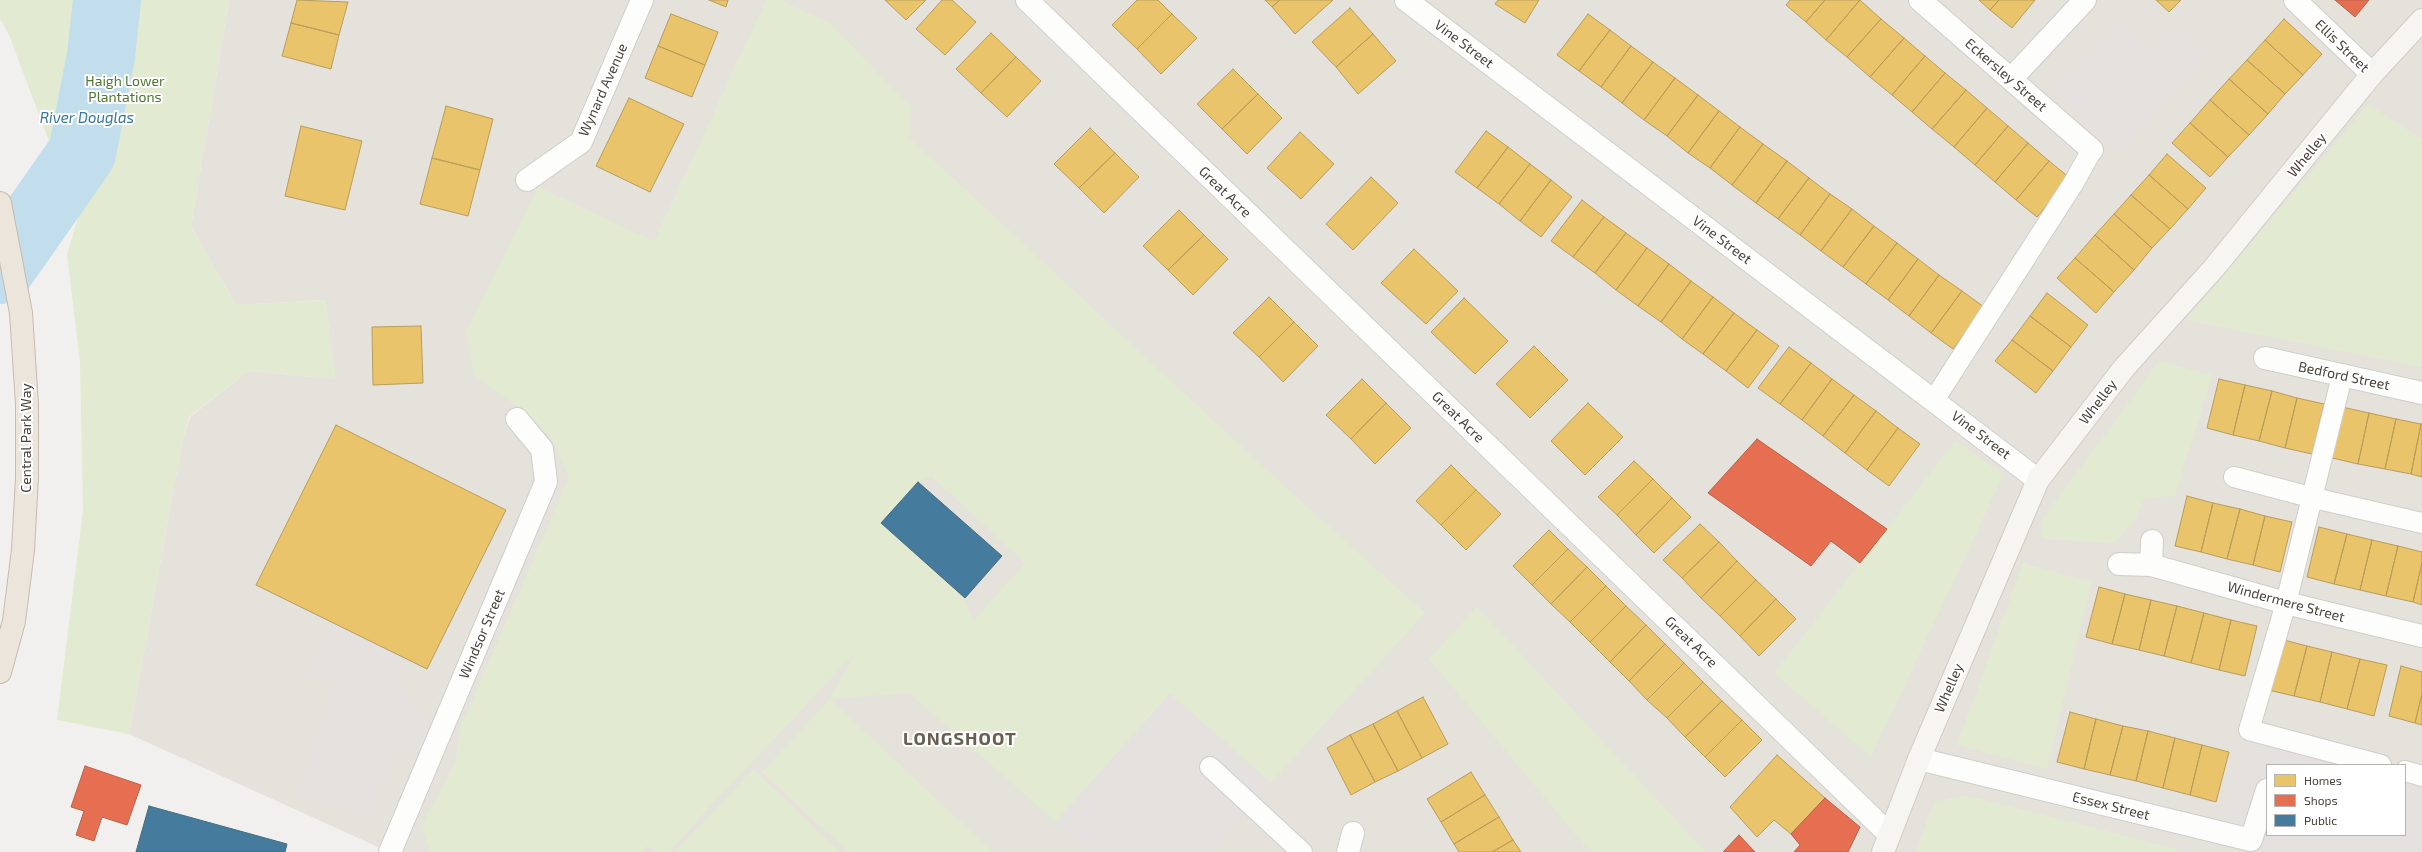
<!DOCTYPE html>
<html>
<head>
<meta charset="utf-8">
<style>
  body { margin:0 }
  #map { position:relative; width:2422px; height:852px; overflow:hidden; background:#f2f0ee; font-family:"Exo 2",sans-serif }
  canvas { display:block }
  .legend { position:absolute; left:2266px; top:764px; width:140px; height:72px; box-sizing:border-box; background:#fff; border:1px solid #b6b3b0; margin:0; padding:5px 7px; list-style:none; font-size:12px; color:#48423a }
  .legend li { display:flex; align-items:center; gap:8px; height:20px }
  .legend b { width:20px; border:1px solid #b6b3b0 }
</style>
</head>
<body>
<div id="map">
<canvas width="2422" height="852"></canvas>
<ul class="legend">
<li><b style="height:11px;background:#e9c46a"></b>Homes</li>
<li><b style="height:11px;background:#e76f51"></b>Shops</li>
<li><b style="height:11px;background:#457b9d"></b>Public</li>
</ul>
</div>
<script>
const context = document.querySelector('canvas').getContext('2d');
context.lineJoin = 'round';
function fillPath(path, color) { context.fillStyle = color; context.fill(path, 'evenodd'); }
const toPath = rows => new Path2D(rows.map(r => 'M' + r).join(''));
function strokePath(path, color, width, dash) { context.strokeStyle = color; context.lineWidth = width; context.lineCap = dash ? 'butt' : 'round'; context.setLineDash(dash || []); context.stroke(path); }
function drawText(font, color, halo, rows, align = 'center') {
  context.font = font + ' "Exo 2",sans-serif'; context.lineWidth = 4; context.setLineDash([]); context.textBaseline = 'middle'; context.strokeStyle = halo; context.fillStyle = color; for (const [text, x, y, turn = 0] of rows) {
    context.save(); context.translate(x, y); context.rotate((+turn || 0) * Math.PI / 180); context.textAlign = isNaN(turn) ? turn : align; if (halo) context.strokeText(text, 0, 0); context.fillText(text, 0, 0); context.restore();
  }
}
const residential = toPath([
  [229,0,2422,0,2422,852,389,852,129,734,183,438,190,417,248,371,335,379,325,300,236,305,191,226],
  [2267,765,2405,765,2405,835,2267,835]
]);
const green = toPath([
  [0,0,229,0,191,226,236,305,325,300,336,379,248,371,189,417,183,438,129,734,57,720,83,510,80,362,67,254,78,218,9,35,0,19],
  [766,0,784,0,792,6,830,23,911,107,909,137,1255,459,1425,613,1271,783,1170,694,1056,822,909,693,830,699,993,852,848,852,762,772,830,699,856,652,668,852,660,852,647,846,643,852,430,852,421,826,455,763,461,726,569,477,551,438,517,406,474,375,466,331,538,187,654,241],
  [931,476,1025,563,973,621,965,598,881,523,918,482],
  [2368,104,2422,139,2422,367,2186,320],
  [2159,361,2212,375,2175,496,2145,498,2135,520,2115,543,2041,539,2043,518],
  [1955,441,2004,474,1871,757,1774,673],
  [2023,563,2091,582,2047,769,1957,745],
  [1477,607,1706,852,1590,852,1429,659],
  [753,769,841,852,674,852],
  [1965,795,2177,849,2176,852,1916,852,1934,802]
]);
const parking = toPath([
  [2120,21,2151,50,2176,24,2209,56,2118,151,2054,90],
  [330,621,405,658,402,687,431,727,428,761,396,749,370,819,296,792,337,685,309,673],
  [1170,694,1271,783,1209,852,1090,852,1056,822],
  [2249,730,2378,765,2267,765,2267,835,2405,835,2405,772,2422,777,2422,852,2248,852,2218,844]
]);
const water = toPath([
  [89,0,138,0,99,154,60,139,91,14]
]);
const homes = toPath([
  [297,0,348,2,339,35,291,23,297,0],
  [709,0,728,0,726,7,709,0],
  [885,0,926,0,906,20,885,0],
  [942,0,952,0,976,22,945,55,916,29,942,0],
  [1137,0,1158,0,1172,14,1137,49,1112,25,1137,0],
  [1265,0,1280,0,1272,7,1265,0],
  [1280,0,1333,0,1295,34,1272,7,1280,0],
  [1498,0,1539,0,1525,23,1495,4,1498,0],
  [1790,0,1825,0,1806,22,1786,5,1790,0],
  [1825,0,1860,0,1826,40,1806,22,1825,0],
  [1860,0,1881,19,1847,57,1826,40,1860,0],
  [1979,0,1999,0,1990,10,1979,0],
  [1999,0,2035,0,2012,28,1990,10,1999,0],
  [2156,0,2181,0,2169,12,2156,0],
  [1350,8,1373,34,1336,67,1312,42,1350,8],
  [671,14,718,32,705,65,658,46,671,14],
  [1172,14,1197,38,1161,74,1137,49,1172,14],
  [1588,14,1610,30,1579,71,1557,55,1588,14],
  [1881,19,1904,38,1870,77,1847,57,1881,19],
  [2284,19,2322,54,2303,75,2265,40,2284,19],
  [291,23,339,35,331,69,282,56,291,23],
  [1610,30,1631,46,1601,87,1579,71,1610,30],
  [991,33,1016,57,981,93,956,69,991,33],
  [1373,34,1396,61,1358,94,1336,67,1373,34],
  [1904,38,1925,56,1892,95,1870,77,1904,38],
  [2265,40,2303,75,2285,94,2247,60,2265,40],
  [658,46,705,65,692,97,645,78,658,46],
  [1631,46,1653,62,1622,103,1601,87,1631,46],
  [1925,56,1945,73,1912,112,1892,95,1925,56],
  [1016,57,1041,81,1007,117,981,93,1016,57],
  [2247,60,2285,94,2268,114,2229,79,2247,60],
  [1653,62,1675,78,1644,120,1622,103,1653,62],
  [1233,69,1258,94,1222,129,1197,104,1233,69],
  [1945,73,1966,90,1932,129,1912,112,1945,73],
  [1675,78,1698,95,1667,136,1644,120,1675,78],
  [2229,79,2268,114,2249,135,2210,100,2229,79],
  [1966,90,1987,108,1954,147,1932,129,1966,90],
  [1258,94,1282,118,1247,154,1222,129,1258,94],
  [1698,95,1719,111,1688,153,1667,136,1698,95],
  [629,98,684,124,650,192,596,166,629,98],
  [2210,100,2249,135,2228,157,2190,123,2210,100],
  [446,106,493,119,480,170,432,158,446,106],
  [1987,108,2008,126,1975,165,1954,147,1987,108],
  [1719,111,1740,127,1710,168,1688,153,1719,111],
  [2190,123,2228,157,2210,177,2172,143,2190,123],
  [301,126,362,141,345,210,285,196,301,126],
  [2008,126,2028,143,1995,182,1975,165,2008,126],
  [1740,127,1763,144,1732,185,1710,168,1740,127],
  [1090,128,1115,153,1079,188,1054,164,1090,128],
  [1486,131,1508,147,1477,188,1455,172,1486,131],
  [1300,132,1334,164,1301,199,1267,168,1300,132],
  [2028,143,2049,161,2016,200,1995,182,2028,143],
  [1763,144,1787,161,1756,203,1732,185,1763,144],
  [1508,147,1530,164,1499,204,1477,188,1508,147],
  [1115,153,1139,177,1104,213,1079,188,1115,153],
  [2167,154,2206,188,2188,209,2149,175,2167,154],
  [432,158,480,170,468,216,420,204,432,158],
  [1787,161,1809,178,1778,219,1756,203,1787,161],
  [2049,161,2070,178,2037,217,2016,200,2049,161],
  [1530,164,1551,180,1520,221,1499,204,1530,164],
  [2149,175,2188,209,2170,229,2131,195,2149,175],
  [1371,177,1398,203,1353,250,1326,224,1371,177],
  [1809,178,1830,194,1800,235,1778,219,1809,178],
  [1551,180,1572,197,1541,237,1520,221,1551,180],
  [1830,194,1852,209,1821,251,1800,235,1830,194],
  [2131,195,2170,229,2152,248,2114,214,2131,195],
  [1582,200,1604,217,1573,257,1551,241,1582,200],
  [1852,209,1874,226,1843,267,1821,251,1852,209],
  [1179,210,1204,235,1168,270,1143,246,1179,210],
  [2114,214,2152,248,2134,270,2095,235,2114,214],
  [1604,217,1626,233,1595,273,1573,257,1604,217],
  [1874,226,1897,243,1866,284,1843,267,1874,226],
  [1626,233,1647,248,1616,290,1595,273,1626,233],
  [1204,235,1228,259,1193,295,1168,270,1204,235],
  [2095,235,2134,270,2114,292,2075,258,2095,235],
  [1897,243,1918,259,1888,300,1866,284,1897,243],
  [1647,248,1669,264,1638,306,1616,290,1647,248],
  [1414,249,1458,291,1426,324,1381,283,1414,249],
  [2075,258,2114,292,2096,313,2057,278,2075,258],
  [1918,259,1939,275,1909,316,1888,300,1918,259],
  [1669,264,1691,281,1661,322,1638,306,1669,264],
  [1939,275,1962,291,1931,333,1909,316,1939,275],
  [1691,281,1713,297,1682,339,1661,322,1691,281],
  [1962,291,1984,307,1953,349,1931,333,1962,291],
  [2047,293,2088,325,2071,347,2030,316,2047,293],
  [1269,297,1294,322,1259,357,1233,333,1269,297],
  [1713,297,1734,313,1703,354,1682,339,1713,297],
  [1464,298,1508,341,1475,374,1431,332,1464,298],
  [1734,313,1757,330,1726,371,1703,354,1734,313],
  [2030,316,2071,347,2053,371,2012,340,2030,316],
  [1294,322,1318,346,1283,382,1259,357,1294,322],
  [421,326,423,383,373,385,372,327,421,326],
  [1757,330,1779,346,1748,388,1726,371,1757,330],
  [2012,340,2053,371,2036,393,1995,361,2012,340],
  [1534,346,1568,380,1530,418,1496,384,1534,346],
  [1789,347,1811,363,1780,404,1758,388,1789,347],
  [1811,363,1832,379,1802,420,1780,404,1811,363],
  [1362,379,1386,403,1351,439,1326,415,1362,379],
  [1832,379,1854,395,1823,436,1802,420,1832,379],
  [2219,379,2245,385,2233,435,2207,428,2219,379],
  [2245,385,2272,391,2259,441,2233,435,2245,385],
  [2272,391,2297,398,2285,448,2259,441,2272,391],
  [1854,395,1876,411,1845,453,1823,436,1854,395],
  [2297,398,2324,404,2312,454,2285,448,2297,398],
  [1386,403,1411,428,1375,464,1351,439,1386,403],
  [1588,403,1623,437,1585,475,1551,441,1588,403],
  [2342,407,2369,413,2358,464,2332,458,2342,407],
  [1876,411,1898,428,1867,470,1845,453,1876,411],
  [2369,413,2396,419,2385,469,2358,464,2369,413],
  [2396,419,2421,424,2411,474,2385,469,2396,419],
  [2421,424,2422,424,2422,477,2411,474,2421,424],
  [336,425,506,510,427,669,256,585,336,425],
  [1898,428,1920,444,1889,486,1867,470,1898,428],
  [1634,461,1653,479,1617,515,1598,497,1634,461],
  [1451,465,1476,490,1441,525,1416,501,1451,465],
  [1653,479,1672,498,1636,535,1617,515,1653,479],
  [1476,490,1501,514,1466,550,1441,525,1476,490],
  [2187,496,2213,503,2201,552,2175,546,2187,496],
  [1672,498,1691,517,1654,553,1636,535,1672,498],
  [2213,503,2240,509,2227,559,2201,552,2213,503],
  [2240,509,2265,516,2253,565,2227,559,2240,509],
  [2265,516,2292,522,2280,572,2253,565,2265,516],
  [1700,524,1719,542,1682,578,1663,560,1700,524],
  [2319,527,2347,534,2334,584,2307,577,2319,527],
  [1549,530,1568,549,1532,585,1513,566,1549,530],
  [2347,534,2372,540,2360,590,2334,584,2347,534],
  [2372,540,2398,546,2386,596,2360,590,2372,540],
  [1719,542,1737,561,1701,598,1682,578,1719,542],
  [2398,546,2422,552,2422,563,2413,602,2386,596,2398,546],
  [1568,549,1587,567,1551,604,1532,585,1568,549],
  [1737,561,1756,580,1720,616,1701,598,1737,561],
  [2422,563,2422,605,2413,602,2422,563],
  [1587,567,1606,586,1570,622,1551,604,1587,567],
  [1756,580,1776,599,1740,636,1720,616,1756,580],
  [1606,586,1626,606,1590,642,1570,622,1606,586],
  [2099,587,2125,594,2112,644,2086,637,2099,587],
  [2125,594,2151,600,2139,650,2112,644,2125,594],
  [1776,599,1796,619,1759,656,1740,636,1776,599],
  [2151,600,2177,606,2164,656,2139,650,2151,600],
  [1626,606,1646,625,1610,662,1590,642,1626,606],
  [2177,606,2204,613,2191,663,2164,656,2177,606],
  [2204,613,2231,620,2219,670,2191,663,2204,613],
  [2231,620,2257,626,2245,676,2219,670,2231,620],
  [1646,625,1665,644,1629,681,1610,662,1646,625],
  [2280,639,2307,646,2294,696,2268,690,2280,639],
  [1665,644,1684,663,1647,700,1629,681,1665,644],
  [2307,646,2332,652,2320,702,2294,696,2307,646],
  [2332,652,2360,659,2347,709,2320,702,2332,652],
  [2360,659,2387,665,2374,716,2347,709,2360,659],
  [1684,663,1703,682,1667,718,1647,700,1684,663],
  [2401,666,2422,672,2422,694,2415,723,2389,716,2401,666],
  [1703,682,1722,701,1685,737,1667,718,1703,682],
  [2422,694,2422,725,2415,723,2422,694],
  [1423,697,1448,744,1422,758,1397,711,1423,697],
  [1722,701,1742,720,1705,757,1685,737,1722,701],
  [1397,711,1422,758,1398,771,1373,724,1397,711],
  [2070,712,2096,719,2084,769,2057,762,2070,712],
  [2096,719,2123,726,2110,775,2084,769,2096,719],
  [1742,720,1762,740,1725,777,1705,757,1742,720],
  [1373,724,1398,771,1375,782,1350,735,1373,724],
  [2123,726,2148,731,2136,781,2110,775,2123,726],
  [2148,731,2175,738,2163,788,2136,781,2148,731],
  [1350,735,1375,782,1351,795,1327,748,1350,735],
  [2175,738,2202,745,2190,795,2163,788,2175,738],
  [2202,745,2229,752,2216,802,2190,795,2202,745],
  [1777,755,1825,798,1791,834,1774,820,1757,837,1730,807,1777,755],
  [1471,772,1485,795,1441,822,1427,799,1471,772],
  [1485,795,1499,817,1454,844,1441,822,1485,795],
  [1499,817,1513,840,1492,852,1459,852,1454,844,1499,817],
  [1513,840,1521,852,1492,852,1513,840]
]);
const shops = toPath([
  [2335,0,2369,0,2355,17,2335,0],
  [1757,439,1887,529,1860,563,1831,541,1811,566,1708,493,1757,439],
  [85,766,141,785,127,825,102,817,94,841,76,835,84,811,71,807,85,766],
  [1825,798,1860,827,1848,852,1794,852,1800,845,1791,834,1825,798],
  [1739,835,1755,852,1723,852,1739,835]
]);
const public = toPath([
  [918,482,1002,556,965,598,881,523,918,482],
  [149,806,287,844,285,852,136,852,149,806]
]);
const river = toPath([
  [0,270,82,153,101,56,107,0]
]);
const lane = toPath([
  [2342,376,2286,603,2249,730,2381,765],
  [1934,400,2073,184,2092,150],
  [2234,477,2314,498,2422,523],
  [1210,767,1302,852],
  [2405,771,2422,776]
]);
const street = toPath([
  [1027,0,1889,834],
  [1406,0,2038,480],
  [1920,0,2092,150],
  [2295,0,2372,74],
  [2011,79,2085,0],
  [527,180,581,142,642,0],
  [2265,358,2422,393],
  [2119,564,2151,565,2286,603,2422,636],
  [2151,565,2152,541],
  [1919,759,2251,840,2267,790],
  [390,852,546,482,542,449,517,419],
  [1348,852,1353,833]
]);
const secondary = toPath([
  [1883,852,1919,759,2038,480,2124,368,2214,268,2372,74,2422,20]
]);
const highway = toPath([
  [0,203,21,313,27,404,27,477,23,550,14,621,0,672]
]);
const streetNames = [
  ["Vine Street",1464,44,37],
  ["Ellis Street",2342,46,44],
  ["Eckersley Street",2006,75,41],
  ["Wynard Avenue",603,90,-66],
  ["Whelley",2307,155,-51],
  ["Great Acre",1225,192,44],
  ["Vine Street",1722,240,37],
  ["Bedford Street",2344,376,12],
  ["Whelley",2098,402,-53],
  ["Great Acre",1458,417,44],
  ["Vine Street",1981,435,37],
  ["Central Park Way",26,438,-90],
  ["Windermere Street",2286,602,15],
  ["Windsor Street",482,634,-67],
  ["Great Acre",1691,642,44],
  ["Whelley",1949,688,-67],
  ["Essex Street",2111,806,14]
];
const parkNames = [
  ["Haigh Lower",125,81],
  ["Plantations",125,97]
];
const waterNames = [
  ["River Douglas",87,118]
];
const districtNames = [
  ["LONGSHOOT",960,739]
];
fillPath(residential, '#e5e2dc');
fillPath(green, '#e2ead1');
fillPath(parking, '#e4e1df');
fillPath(water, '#c2deec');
fillPath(homes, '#e9c46a');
strokePath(homes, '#b99d5c', 1);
fillPath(shops, '#e76f51');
strokePath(shops, '#b7624a', 1);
fillPath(public, '#457b9d');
strokePath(public, '#466a7f', 1);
strokePath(river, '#c2deec', 68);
strokePath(lane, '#d0cecb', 22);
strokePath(street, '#d0cecb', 24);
strokePath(secondary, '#d0ccc5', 24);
strokePath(highway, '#c7bbac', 24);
strokePath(lane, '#fdfdfc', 20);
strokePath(street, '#fdfdfc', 22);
strokePath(secondary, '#f6f5f1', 22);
strokePath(highway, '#ebe5dc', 22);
drawText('14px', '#48423a', '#fff', streetNames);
drawText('14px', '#507631', '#fff', parkNames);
drawText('italic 15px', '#37789c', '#fff', waterNames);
context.letterSpacing = '1px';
drawText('bold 18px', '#6a5f52', '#fff', districtNames);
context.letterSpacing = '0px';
</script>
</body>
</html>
